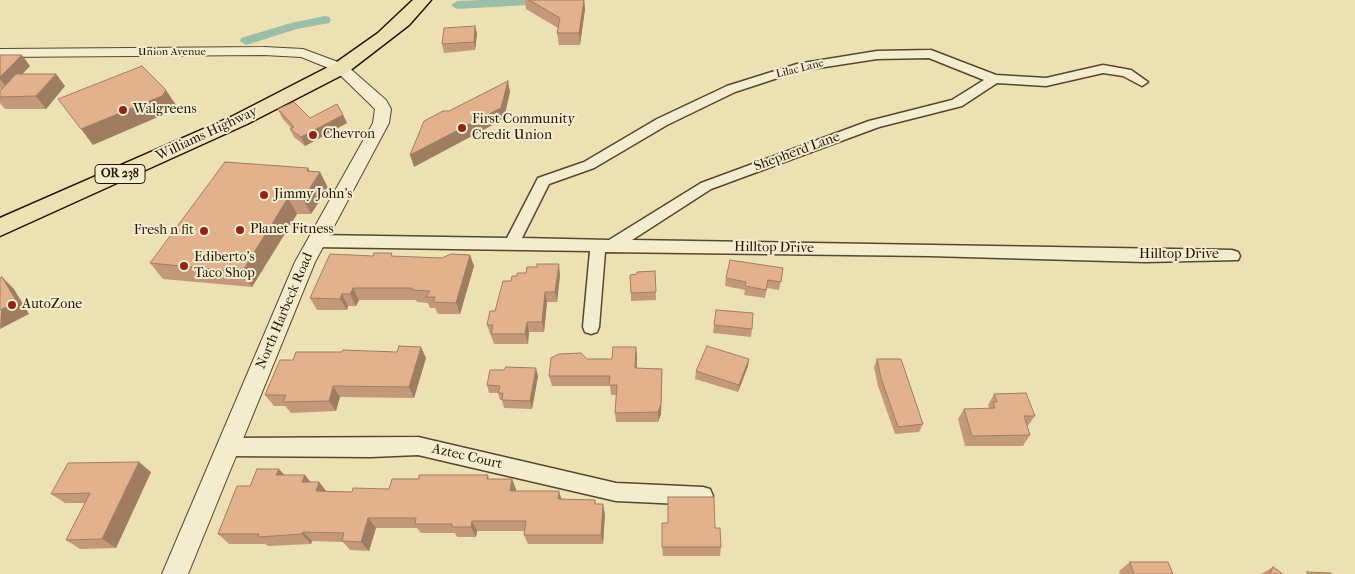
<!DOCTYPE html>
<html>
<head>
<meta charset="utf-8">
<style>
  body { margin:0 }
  canvas { display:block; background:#ede1b4 }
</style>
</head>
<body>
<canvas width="1355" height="574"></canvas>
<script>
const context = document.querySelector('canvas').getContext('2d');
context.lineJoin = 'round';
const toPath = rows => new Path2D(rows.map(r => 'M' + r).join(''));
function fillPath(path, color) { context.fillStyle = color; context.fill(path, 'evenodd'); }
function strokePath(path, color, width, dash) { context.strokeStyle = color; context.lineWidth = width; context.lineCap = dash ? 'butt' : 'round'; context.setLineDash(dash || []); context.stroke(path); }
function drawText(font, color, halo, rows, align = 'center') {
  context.font = font + ' "IM FELL French Canon",serif'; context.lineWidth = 4; context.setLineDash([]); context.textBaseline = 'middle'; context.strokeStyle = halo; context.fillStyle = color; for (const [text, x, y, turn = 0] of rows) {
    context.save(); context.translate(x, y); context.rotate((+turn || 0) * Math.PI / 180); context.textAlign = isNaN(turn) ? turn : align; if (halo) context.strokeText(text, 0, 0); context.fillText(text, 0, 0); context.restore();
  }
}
const canal = toPath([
  [482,0,552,0,546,4,457,9,451,5,457,1,482,0],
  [325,16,329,17,331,20,329,23,297,29,246,45,240,41,241,38,291,23,325,16]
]);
const minor = toPath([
  [931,50,996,75,1046,78,1103,65,1131,70,1148,82,1142,86,1123,76,1103,73,1046,86,997,83,962,106,879,127,711,189,632,240,1232,250,1238,252,1240,256,1238,260,1145,262,929,256,605,252,599,327,597,332,591,334,585,332,583,327,590,251,316,247,311,245,308,241,311,237,316,235,507,238,538,178,584,162,657,119,727,86,797,64,877,51,931,50],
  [929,58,984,80,952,100,869,121,701,183,609,240,522,238,549,184,594,168,667,125,735,92,799,71,877,59,929,58],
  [418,437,616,483,703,487,710,489,713,496,710,503,703,505,616,501,418,455,371,457,229,456,222,453,219,447,222,441,229,438,418,437]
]);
const tertiary = toPath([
  [264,47,303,49,346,65,386,100,391,109,389,123,315,262,188,574,162,574,295,262,373,123,375,109,336,71,301,57,264,55,0,57,0,49,264,47]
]);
const primary = toPath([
  [413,0,431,0,409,25,348,72,247,124,0,236,0,218,233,116,334,64,378,33,413,0]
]);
const wall = toPath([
  [525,0,584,0,585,9,580,45,559,45,557,33,558,28,526,9],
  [475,26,477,34,475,50,444,53,442,44],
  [0,55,30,66,22,74,56,74,65,86,46,109,5,109,0,103,0,91,2,89,0,89],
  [278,109,310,118,343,115,347,123,305,146,294,137,290,129,291,128,282,118],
  [310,171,320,172,328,188,311,214,297,214,252,287,163,279,150,263],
  [373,256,393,256,474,266,460,314,438,314,435,308,430,308,428,303,417,302,416,300,359,300,356,306,348,306,347,310,317,310,310,298],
  [783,268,779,290,767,288,765,298,744,295,745,290,725,286,726,278],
  [655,271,656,300,631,301,631,293,637,274],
  [560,275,557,302,547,302,544,332,529,332,528,344,494,344,487,325,511,281,517,276],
  [714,325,752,329,751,337,713,333],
  [636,347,637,358,637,368,662,369,661,414,658,422,616,422,615,413,616,395,611,395,610,386,552,386,549,376,612,359],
  [426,358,414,398,340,397,336,411,291,413,285,406,274,406,265,395],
  [749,359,748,366,738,392,695,379,696,371],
  [877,359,923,424,919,432,895,434,878,386,874,367],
  [538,376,532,409,504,408,502,400,500,400,498,393,489,393,487,385],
  [994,394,1035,416,1027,427,1030,435,1023,446,965,446,958,419,964,409,989,408,988,405],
  [151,472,116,548,80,549,66,540,85,503,65,503,51,494],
  [284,475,311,482,319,482,326,491,352,492,389,489,419,479,488,475,489,479,516,489,515,491,561,500,595,500,596,504,605,514,603,544,528,544,524,535,525,531,477,531,476,537,457,537,455,533,421,533,417,528,376,528,369,551,350,550,343,542,312,541,311,544,268,546,265,544,229,544,218,534,250,486],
  [715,528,721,547,720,556,663,556,662,547],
  [1130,562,1173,574,1120,574,1119,571],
  [1273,567,1283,574,1261,574]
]);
const shadedWall = toPath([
  [584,0,585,9,580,45,579,33],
  [475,26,477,34,475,50,474,42],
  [22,55,30,66,8,89,0,79,0,77],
  [56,74,65,86,46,109,36,96],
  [508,81,510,92,504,119,414,167,410,155],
  [166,90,176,105,172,111,93,145,81,129],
  [343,115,347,123,305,146,301,137],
  [308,168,315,181,320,172,328,188,311,214,303,199,307,171],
  [288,198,297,214,252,287,242,272],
  [470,255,474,266,460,314,456,303],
  [559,264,560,275,557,302,555,292],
  [2,277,14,289,29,314,0,329],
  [353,288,359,300,356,306,350,294],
  [545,292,547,302,544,332,542,322],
  [342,294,348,306,347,310,340,299],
  [527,322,529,332,528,344,525,334],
  [421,347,426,358,414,398,409,387],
  [636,347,637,358,636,379,635,368],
  [749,359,748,366,738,392,739,385],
  [536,368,538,376,532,409,530,401],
  [662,369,661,414,658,422,658,412],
  [333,386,340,397,336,411,329,401],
  [139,462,151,472,116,548,102,539],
  [279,469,288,479,276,475],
  [305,475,313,485,302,482],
  [512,479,516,489,514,501,510,491],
  [319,482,327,492,316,491],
  [559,491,562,501,558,499],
  [603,504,605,514,603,544,601,535],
  [368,518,376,528,369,551,361,542],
  [472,521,477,531,476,537,471,527],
  [303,532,312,541,311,544,302,534]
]);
const building = toPath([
  [529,0,584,0,579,33,557,33,560,18,529,0],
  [475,26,474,42,442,44,444,28,475,26],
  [0,55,22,55,0,77,0,55],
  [142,66,166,90,162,96,81,129,58,99,142,66],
  [16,74,56,74,36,96,0,97,0,91,16,74],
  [508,81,501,108,410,155,424,121,443,111,449,111,508,81],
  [294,102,310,118,337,104,343,115,301,137,290,129,294,127,278,109,294,102],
  [225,162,308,168,307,171,320,172,303,199,288,198,242,272,150,263,225,162],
  [374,253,392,253,391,256,442,258,451,254,470,255,456,303,433,302,435,297,426,297,430,291,412,290,412,288,353,288,350,294,342,294,340,299,310,298,330,254,373,256,374,253],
  [730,260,783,268,781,282,768,280,766,290,745,286,746,282,726,278,730,260],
  [537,264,559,264,555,292,545,292,542,322,527,322,525,334,491,334,493,325,487,325,490,311,495,311,503,281,511,281,512,276,517,276,517,273,526,273,527,267,537,267,537,264],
  [655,271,656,292,631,293,630,275,637,274,637,272,655,271],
  [2,277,17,302,0,310,0,278,2,277],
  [716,310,753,313,752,329,714,325,716,310],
  [399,346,421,347,409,387,333,386,329,401,283,402,286,395,265,395,280,360,293,360,296,352,342,352,343,350,397,352,399,346],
  [707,346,749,359,739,385,696,371,707,346],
  [613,347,636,347,635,368,662,369,661,404,658,412,615,413,617,385,609,385,610,376,549,376,551,358,559,354,581,353,587,359,612,359,613,347],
  [877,359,901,359,923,424,898,427,881,378,877,359],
  [506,367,536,368,530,401,502,400,503,393,498,393,500,386,487,385,490,370,504,370,506,367],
  [1026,393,1035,416,1024,416,1030,435,972,436,964,409,995,408,993,402,997,402,994,394,1026,393],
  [139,462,102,539,66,540,90,493,51,494,68,463,139,462],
  [257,469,279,469,276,475,305,475,302,482,319,482,316,491,352,492,353,488,389,489,392,479,419,479,419,475,488,475,487,479,512,479,510,491,559,491,558,499,595,500,595,504,603,504,601,535,524,535,526,521,472,521,471,527,452,527,452,524,415,524,416,518,368,518,361,542,342,541,344,533,303,532,302,534,258,537,259,534,218,534,237,486,250,486,257,469],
  [668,497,714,497,715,528,720,528,721,547,662,547,662,523,668,523,668,497],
  [1130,562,1168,562,1173,574,1134,574,1130,562],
  [1273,567,1283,574,1270,574,1273,567],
  [1307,572,1331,573,1331,574,1308,574,1307,572]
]);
const markers = [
  [123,110,5,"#8f2418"],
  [462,128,5,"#8f2418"],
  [313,135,5,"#8f2418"],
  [264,195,5,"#8f2418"],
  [240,230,5,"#8f2418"],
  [204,231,5,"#8f2418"],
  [184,266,5,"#8f2418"],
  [12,305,5,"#8f2418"]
];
const farStreetnames = [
  ["Union Avenue",172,52],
  ["Lilac Lane",800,69,-14]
];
const shields = [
  [120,174,50]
];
const shieldNames = [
  ["OR 238",120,174]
];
const poiNames = [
  ["Walgreens",133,110],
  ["First Community",472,120],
  ["Credit Union",472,136],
  ["Chevron",323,135],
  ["Jimmy John's",274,195],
  ["Planet Fitness",250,230],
  ["Fresh n fit",194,231,"right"],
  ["Ediberto's",194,258],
  ["Taco Shop",194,274],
  ["AutoZone",22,305]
];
const streetNames = [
  ["Williams Highway",207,134,-25],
  ["Shepherd Lane",797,152,-20],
  ["Hilltop Drive",774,248,1],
  ["Hilltop Drive",1179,255],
  ["North Harbeck Road",285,311,-67],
  ["Aztec Court",467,457,13]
];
fillPath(canal, '#9abea8');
strokePath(minor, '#56472e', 3);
strokePath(tertiary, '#56472e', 2);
strokePath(primary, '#241402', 3);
fillPath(minor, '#f3ecce');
fillPath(tertiary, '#f3ecce');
fillPath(primary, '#ede1b4');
fillPath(wall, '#c39979');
fillPath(shadedWall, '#9f7d63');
fillPath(building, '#e3b28d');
strokePath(building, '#9f7d63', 1);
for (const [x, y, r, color] of markers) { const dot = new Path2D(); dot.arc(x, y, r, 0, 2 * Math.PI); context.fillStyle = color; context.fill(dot); strokePath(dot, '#f3ecce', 2); }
drawText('11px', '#241402', '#f3ecce', farStreetnames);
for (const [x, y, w] of shields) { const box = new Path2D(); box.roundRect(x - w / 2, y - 9.5, w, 19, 4); context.fillStyle = '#f3ecce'; context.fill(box); strokePath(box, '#241402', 1); }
drawText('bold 12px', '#241402', null, shieldNames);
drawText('14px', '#241402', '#f3ecce', poiNames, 'left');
drawText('14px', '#241402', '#f3ecce', streetNames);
</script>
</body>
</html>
